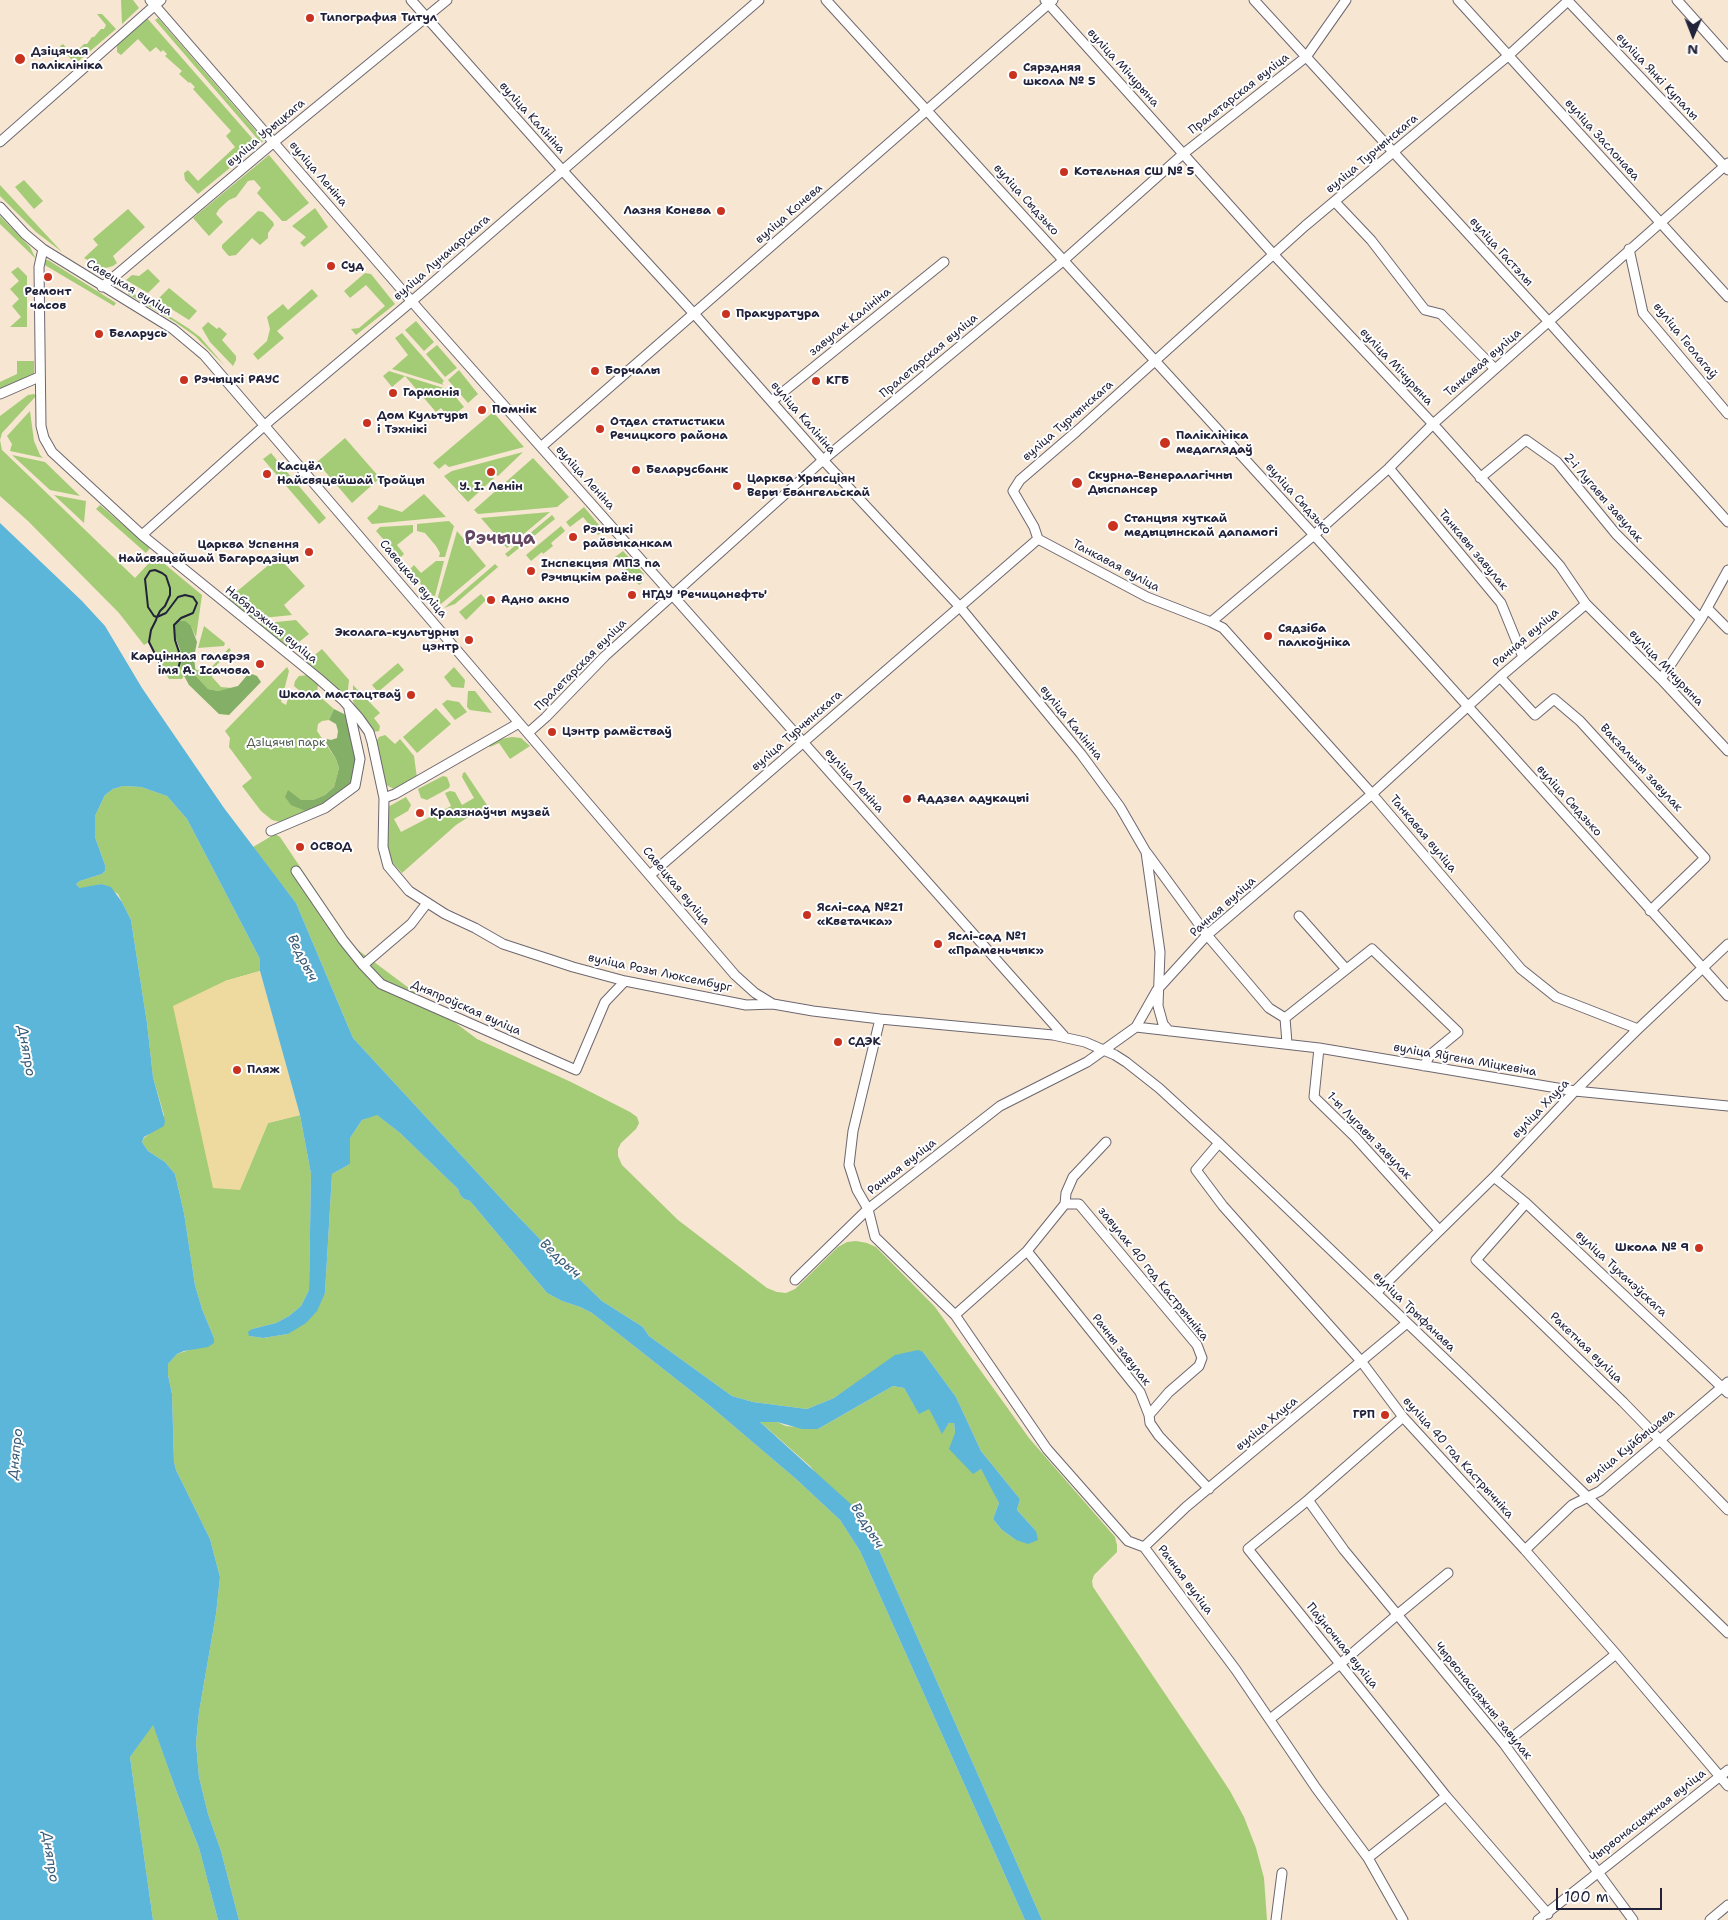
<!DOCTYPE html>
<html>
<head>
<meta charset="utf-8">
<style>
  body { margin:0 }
  #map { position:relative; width:1728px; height:1920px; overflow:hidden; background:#f7e6d1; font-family:"Shantell Sans",sans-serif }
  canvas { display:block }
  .north { position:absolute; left:1668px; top:10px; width:50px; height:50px; -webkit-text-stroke:4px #fff; paint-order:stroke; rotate:181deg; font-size:14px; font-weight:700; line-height:20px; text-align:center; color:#22223b }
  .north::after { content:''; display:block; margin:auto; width:18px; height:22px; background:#22223b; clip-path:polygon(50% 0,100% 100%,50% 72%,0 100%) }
  .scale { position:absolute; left:1556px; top:1888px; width:106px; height:22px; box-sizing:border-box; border:2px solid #22223b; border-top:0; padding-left:6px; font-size:15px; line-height:18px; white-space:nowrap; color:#22223b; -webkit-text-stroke:4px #fff; paint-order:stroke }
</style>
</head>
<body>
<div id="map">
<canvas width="1728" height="1920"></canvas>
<div class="north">N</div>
<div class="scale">100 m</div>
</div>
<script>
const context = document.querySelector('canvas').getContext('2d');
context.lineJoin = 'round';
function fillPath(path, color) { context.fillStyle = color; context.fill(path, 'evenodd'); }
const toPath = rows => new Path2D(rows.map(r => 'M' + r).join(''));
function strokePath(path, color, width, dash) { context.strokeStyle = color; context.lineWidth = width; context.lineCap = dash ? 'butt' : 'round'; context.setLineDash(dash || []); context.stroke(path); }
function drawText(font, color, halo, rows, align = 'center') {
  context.font = font + ' "Shantell Sans",sans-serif'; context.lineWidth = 4; context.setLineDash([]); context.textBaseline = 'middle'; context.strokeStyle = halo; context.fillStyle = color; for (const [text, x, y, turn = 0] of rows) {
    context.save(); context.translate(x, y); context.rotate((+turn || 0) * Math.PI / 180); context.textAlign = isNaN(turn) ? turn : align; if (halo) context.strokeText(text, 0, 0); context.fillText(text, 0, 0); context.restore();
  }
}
const green = toPath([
  [121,0,133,0,139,8,122,24],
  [97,14,102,14,116,29,75,64,60,46,63,44,72,55,79,52,79,49,84,44,87,44,92,37,94,37,101,29,104,29,106,25],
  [147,18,258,145,198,194,185,180,184,173,188,170,198,181,235,147,226,136,231,131,193,89,195,87,190,82,189,83,179,74,182,71,165,56,167,54,163,50,161,52,156,47,150,52,138,39,121,55,117,52,117,44],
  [158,18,262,138,264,140,261,143,155,20],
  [269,155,309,203,286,221,282,221,257,193,261,188,254,180,248,181,236,197,229,200,219,209,216,214,223,222,209,236,193,218],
  [24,180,43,201,34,209,15,187],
  [0,185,62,252,36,232,0,196],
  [315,208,328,227,304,247,300,243,306,237,292,226],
  [128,209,145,227,113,256,117,263,113,266,106,268,98,266,84,258,98,245,93,239],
  [258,211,263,212,273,222,274,225,268,233,268,238,260,245,252,238,236,255,229,256,227,254,222,248,222,245],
  [0,216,30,247,36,259,0,224],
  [44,260,48,260,116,303,114,306,43,264],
  [18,267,27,276,27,327,10,327,21,317,12,306,19,299,10,289,19,281,11,272],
  [148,269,160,281,148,293,126,280,132,275,139,276],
  [365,273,371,274,395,304,356,335,351,329,359,328,385,306,366,285,350,298,344,291],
  [169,288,197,311,189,320,157,300],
  [312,289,318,296,277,331,284,338,258,360,253,354,267,341,270,329,267,317,283,304,288,310],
  [128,290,188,328,200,337,225,366,195,336,175,322,128,294],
  [416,321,434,342,424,351,405,330],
  [208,322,217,329,219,327,227,334,222,340,236,356,236,360,233,366,210,342,202,328],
  [402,333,444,381,442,383,444,385,392,369,408,355,395,338],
  [437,345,457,368,445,377,426,354],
  [17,361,34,361,34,375,0,390,0,382,17,374],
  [459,370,478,394,468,403,448,380],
  [389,371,405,376,450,390,464,407,450,418,441,408,436,412,405,376,392,387,383,376],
  [34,394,36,396,2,433,0,440,2,450,135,578,149,563,161,561,202,595,196,637,191,626,175,640,181,652,184,675,182,679,169,679,153,653,154,651,149,642,144,645,119,613,28,521,0,496,0,416,28,395],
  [30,411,34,441,40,455,43,458,10,451,12,444,7,436],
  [493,412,524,447,449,467,445,464,439,469,433,463],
  [345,438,380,478,352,503,317,462],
  [523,452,498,476,491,470,488,473,494,478,468,502,444,476,452,471],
  [271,453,326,518,319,524,263,459],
  [12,455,45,462,80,496,50,490],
  [533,458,569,497,557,507,478,514,474,510],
  [424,494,446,517,372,524,367,518,377,509,379,505,402,512],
  [54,495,86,501,84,523],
  [100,505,150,548,146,553,96,509],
  [584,507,604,531,598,535,583,517,570,527,566,522],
  [550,512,507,548,481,518],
  [552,515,555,519,508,557,505,554],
  [449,521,454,526,445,557,439,557,440,553,436,546,425,533,417,531,417,524],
  [413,525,413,532,397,545,404,554,400,558,376,531,380,527],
  [561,526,565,531,551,543,553,546,543,554,542,552,531,561,526,555],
  [457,531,486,566,441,604,437,600],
  [623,551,644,574,643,582,639,585,615,557],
  [281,560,305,586,284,605,292,615,252,619,229,602,229,598,271,563],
  [436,561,444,561,435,596,430,595,409,570,414,565,421,573],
  [495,564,498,567,455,604,444,608],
  [481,594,486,600,466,620,459,612],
  [296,620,309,634,289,650,257,624],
  [204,626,225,643,224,646,198,648],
  [229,648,231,650,213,669,212,677,221,687,232,688,218,691,208,689,196,676,195,669,202,672,209,670],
  [322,649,349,680,347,698,305,663],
  [398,663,404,670,378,692,372,685],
  [287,667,289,671,281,702,286,705,290,692,297,697,300,691,294,686,295,681,299,676,308,675,318,684,317,694,334,709,329,720,322,721,318,724,317,731,336,759,339,768,334,787,325,795,313,800,301,800,308,812,280,822,272,820,261,811,242,786,252,778,229,747,230,738,225,731],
  [454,667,465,680,464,688,452,687,444,677],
  [353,685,380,713,374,718,380,726,379,731,373,732,355,707,353,701],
  [468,691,475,691,492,713,470,710,467,707],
  [447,700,459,702,467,712,455,720,442,704],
  [436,708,451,724,417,753,403,737],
  [385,735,395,744,400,739,414,756,417,778,398,788,394,789,386,785,380,767,376,742,379,737],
  [512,737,521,738,530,746,510,759,499,743,490,747,488,744,501,739],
  [465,772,487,805,456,825,402,873,390,860,386,848,386,808,406,797,411,805,408,811,394,819,401,832,451,806,445,793,450,791,455,792,462,805,474,798,462,777,463,773],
  [443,776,447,777,450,785,449,788,427,800,421,798,418,789],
  [123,786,141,787,167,796,187,819,260,959,260,971,225,981,240,1189,268,1123,300,1115,311,1174,309,1290,301,1306,289,1316,276,1323,252,1329,249,1336,263,1338,288,1334,325,1293,332,1174,350,1164,350,1138,362,1120,376,1114,400,1133,458,1189,460,1195,464,1199,470,1201,547,1293,562,1301,580,1307,592,1313,709,1405,796,1479,840,1520,860,1551,1025,1920,239,1920,221,1851,208,1814,199,1777,196,1743,199,1712,216,1614,220,1577,210,1539,176,1470,174,1462,172,1394,168,1375,168,1364,177,1354,195,1348,214,1338,202,1309,195,1285,184,1213,175,1174,165,1162,148,1151,142,1142,144,1138,152,1132,164,1115,153,1077,147,1023,131,920,118,894,101,884,84,888,80,888,76,884,80,881,102,874,105,871,105,865,95,837,95,816,105,795,113,789],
  [275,834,280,837,354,947,477,1039,571,1082,630,1112,637,1117,639,1123,636,1129,621,1143,618,1149,618,1156,622,1165,678,1220,767,1288,777,1292,786,1293,795,1289,838,1247,847,1242,856,1241,867,1243,876,1247,935,1307,1029,1438,1115,1537,1117,1545,1117,1552,1094,1575,1092,1581,1093,1587,1205,1753,1230,1791,1244,1817,1256,1848,1264,1878,1267,1920,1042,1920,879,1550,810,1466,759,1421,777,1422,786,1426,818,1429,893,1386,904,1388,914,1405,929,1408,942,1433,949,1423,954,1423,955,1433,973,1473,981,1469,993,1490,999,1503,993,1519,1002,1530,1016,1540,1036,1531,1017,1510,1020,1499,981,1451,956,1397,923,1352,857,1383,834,1398,807,1409,753,1402,732,1396,649,1336,643,1327,602,1301,567,1267,509,1207,353,1038,296,903,253,847],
  [153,1724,176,1790,199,1848,218,1920,153,1920,130,1757]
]);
const forest = toPath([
  [178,621,185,621,191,626,197,642,194,657,196,676,208,689,218,691,238,686,249,673,257,676,261,682,229,715,219,714,189,685,182,672,181,652,174,634,174,625],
  [334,709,346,715,358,756,354,785,341,796,308,812,291,805,285,797,288,790,301,800,313,800,325,795,334,787,339,768,336,759,323,738,331,740,337,738,338,731,336,724,329,720]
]);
const sand = toPath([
  [260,971,300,1115,268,1123,240,1190,213,1188,173,1006,225,981]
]);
const water = toPath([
  [0,523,82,601,105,626,142,688,224,808,296,903,353,1038,509,1207,567,1267,602,1301,643,1327,649,1336,732,1396,753,1402,807,1409,834,1398,895,1355,918,1350,923,1352,956,1397,981,1451,1020,1499,1017,1510,1036,1531,1038,1540,1028,1544,1016,1540,1002,1530,993,1519,999,1503,981,1469,973,1474,949,1449,955,1433,954,1423,949,1423,942,1434,929,1409,919,1414,904,1388,893,1386,818,1429,802,1429,777,1422,760,1422,853,1506,879,1550,1042,1920,1025,1920,860,1551,840,1520,796,1479,709,1405,592,1313,580,1307,562,1301,547,1293,470,1201,464,1199,460,1195,458,1189,400,1133,377,1115,362,1120,350,1138,350,1164,332,1174,325,1293,317,1311,306,1323,288,1334,263,1338,249,1336,248,1332,252,1329,276,1323,289,1316,301,1306,309,1290,311,1174,300,1115,260,971,260,959,187,819,167,796,141,787,123,786,113,789,105,795,95,816,95,837,105,865,105,871,102,874,80,881,76,884,80,888,101,884,111,887,122,902,131,920,147,1023,153,1077,165,1121,164,1126,144,1137,142,1142,148,1151,165,1162,175,1174,184,1213,195,1285,202,1309,214,1338,214,1343,208,1347,184,1351,177,1354,168,1364,168,1375,172,1394,174,1462,176,1470,210,1539,220,1577,216,1614,199,1712,196,1743,199,1777,208,1814,221,1851,239,1920,218,1920,199,1848,176,1790,153,1725,130,1757,153,1920,0,1920]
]);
const minor = toPath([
  [150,0,421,312,1064,1036],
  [411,0,563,171,697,317,823,460,960,607,1081,754,1120,807,1146,852,1160,952,1158,1006,1163,1024,1169,1031],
  [826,0,1314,535,1728,996],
  [1045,0,1274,255,1433,424,1560,566,1586,604,1661,679,1728,751],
  [1254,0,1549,322,1728,522],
  [1458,0,1728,297],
  [1677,0,1728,57],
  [1568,1,1728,170],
  [0,142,161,0],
  [1335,202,1371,240,1425,310,1441,314,1495,369],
  [0,207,25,234,43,249,173,329,204,355,735,975,755,993,773,1004],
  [43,249,39,267,41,426,44,438,52,452,142,535,318,678,343,700,359,718,369,732,372,742,384,798,383,847,388,866,409,891,445,914,475,928,503,944,573,967,625,981,746,1005,773,1004,813,1011,880,1019,1053,1035,1085,1042,1115,1055,1126,1062,1159,1088,1219,1143,1466,1379,1728,1633],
  [1629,249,1643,313,1728,414],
  [102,287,274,142,447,0],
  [0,394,39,377],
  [772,401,944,262],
  [541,447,1053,0],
  [1389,468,1501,603,1523,657],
  [1480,478,1526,440,1557,462,1616,534,1701,619],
  [142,535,273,418,412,301,759,0],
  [1038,539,1147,597,1211,622,1223,628,1372,794,1521,969,1556,997,1638,1029],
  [1707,608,1728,629],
  [1211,622,1314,535,1389,468,1433,424,1728,163],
  [1500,677,1535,715,1554,699,1580,721,1705,858,1650,911],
  [1661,679,1701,619,1728,570],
  [528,733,546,717,605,656,823,460,1064,260,1183,154,1306,57,1346,0],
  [384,798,395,794,519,723],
  [271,831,325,808,355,786,360,759,349,709],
  [1147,853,1207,935,1269,1008,1285,1018,1287,1043],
  [296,871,343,940,363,965,381,984,576,1070,605,1002,625,981],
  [650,875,1038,539,1034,527,1013,491,1020,480,1077,431,1305,226,1509,55,1569,0],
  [1299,916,1346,969],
  [363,965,411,924,427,903],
  [1285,1018,1372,949,1458,1032,1430,1055,1424,1066],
  [880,1019,853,1131,849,1165,857,1190,868,1209,875,1237,955,1315,1047,1449,1128,1541,1144,1547,1236,1670,1316,1788,1368,1858,1403,1920],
  [1136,1027,1319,1048,1575,1091,1728,1106],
  [1319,1048,1314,1097,1355,1137,1439,1230],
  [1219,1143,1196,1170,1223,1206,1361,1361,1403,1417,1525,1550,1616,1654,1728,1786],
  [1494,1177,1526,1203,1728,1393],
  [1526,1203,1476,1260,1623,1402,1728,1510],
  [1065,1204,1066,1193,1073,1177,1106,1142],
  [1027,1251,1140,1392,1149,1415,1150,1423,1159,1436,1209,1489],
  [795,1280,868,1209,1000,1106,1087,1062,1136,1027,1157,990,1207,935,1372,794,1500,677,1586,604],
  [1376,1293,1494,1177,1575,1091,1638,1029,1728,944],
  [955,1315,1027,1251,1065,1204,1079,1204,1197,1345,1202,1358,1199,1366,1169,1392,1149,1415],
  [1403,1417,1308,1500,1248,1549,1446,1796,1548,1914],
  [1308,1500,1344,1550,1504,1744,1633,1920],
  [1144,1547,1186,1507,1407,1323],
  [1525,1550,1572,1505,1600,1491,1728,1382],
  [1270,1719,1340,1664,1397,1615,1448,1573],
  [1504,1744,1616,1654],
  [1368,1858,1446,1796],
  [1276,1920,1282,1873],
  [1538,1920,1728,1770],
  [1710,1920,1728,1905]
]);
const rail = toPath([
  [154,616,157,617,166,613,178,597,185,595,193,597,197,603,193,613,181,618,174,625,175,640,181,658,178,669,173,671,166,671,161,666,149,642,151,630,156,620,157,617,160,611,165,606,170,595,170,588,166,576,162,573,155,570,150,571,145,579,148,607,154,616]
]);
const markers = [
  [310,18,5,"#c8321e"],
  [20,59,6,"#c8321e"],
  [1013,75,5,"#c8321e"],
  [1064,172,5,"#c8321e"],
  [721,211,5,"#c8321e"],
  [331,266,5,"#c8321e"],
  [48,277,5,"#c8321e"],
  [726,314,5,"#c8321e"],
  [99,334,5,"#c8321e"],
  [595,371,5,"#c8321e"],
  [184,380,5,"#c8321e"],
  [816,381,5,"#c8321e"],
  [393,393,5,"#c8321e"],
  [482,410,5,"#c8321e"],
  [367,423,5,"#c8321e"],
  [600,429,5,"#c8321e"],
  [1165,443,6,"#c8321e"],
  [636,470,5,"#c8321e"],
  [491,472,5,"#c8321e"],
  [267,474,5,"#c8321e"],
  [1077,483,6,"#c8321e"],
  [737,486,5,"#c8321e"],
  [1113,526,6,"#c8321e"],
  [573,537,5,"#c8321e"],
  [309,552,5,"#c8321e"],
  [531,571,5,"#c8321e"],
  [632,595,5,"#c8321e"],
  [491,600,5,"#c8321e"],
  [1268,636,5,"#c8321e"],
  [469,640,5,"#c8321e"],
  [260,664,5,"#c8321e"],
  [411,695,5,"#c8321e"],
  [552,732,5,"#c8321e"],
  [907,799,5,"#c8321e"],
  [420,813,5,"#c8321e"],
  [300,847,5,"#c8321e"],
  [807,915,5,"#c8321e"],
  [938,944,5,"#c8321e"],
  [838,1042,5,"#c8321e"],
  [237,1070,5,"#c8321e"],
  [1699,1248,5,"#c8321e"],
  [1385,1415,5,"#c8321e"]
];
const poiNames = [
  ["Типография Титул",320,18],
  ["Дзіцячая",31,52],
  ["паліклініка",31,66],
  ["Сярэдняя",1023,68],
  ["школа № 5",1023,82],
  ["Котельная СШ № 5",1074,172],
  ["Лазня Конева",711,211,"right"],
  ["Суд",341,266],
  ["Ремонт",48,292,"center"],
  ["часов",48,306,"center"],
  ["Пракуратура",736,314],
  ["Беларусь",109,334],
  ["Борчалы",605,371],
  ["Рэчыцкі РАУС",194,380],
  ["КГБ",826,381],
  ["Гармонія",403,393],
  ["Помнік",492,410],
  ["Дом Культуры",377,416],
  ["і Тэхнікі",377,430],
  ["Отдел статистики",610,422],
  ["Речицкого района",610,436],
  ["Паліклініка",1176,436],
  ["медаглядаў",1176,450],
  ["Касцёл",277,467],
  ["Найсвяцейшай Тройцы",277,481],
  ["Беларусбанк",646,470],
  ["Скурна-Венералагічны",1088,476],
  ["Дыспансер",1088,490],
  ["Царква Хрысціян",747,479],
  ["Веры Евангельскай",747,493],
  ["У. І. Ленін",491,487,"center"],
  ["Станцыя хуткай",1124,519],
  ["медыцынскай дапамогі",1124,533],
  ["Рэчыцкі",583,530],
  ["райвыканкам",583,544],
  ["Царква Успення",299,545,"right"],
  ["Найсвяцейшай Багародзіцы",299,559,"right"],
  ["Інспекцыя МПЗ па",541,564],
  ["Рэчыцкім раёне",541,578],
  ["НГДУ 'Речицанефть'",642,595],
  ["Адно акно",501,600],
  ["Сядзіба",1278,629],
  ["палкоўніка",1278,643],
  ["Эколага-культурны",459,633,"right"],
  ["цэнтр",459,647,"right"],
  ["Карцінная галерэя",250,657,"right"],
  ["імя А. Ісачова",250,671,"right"],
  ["Школа мастацтваў",401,695,"right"],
  ["Цэнтр рамёстваў",562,732],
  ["Аддзел адукацыі",917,799],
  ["Краязнаўчы музей",430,813],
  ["ОСВОД",310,847],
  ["Яслі-сад №21",817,908],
  ["«Кветачка»",817,922],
  ["Яслі-сад №1",948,937],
  ["«Праменьчык»",948,951],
  ["СДЭК",848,1042],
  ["Пляж",247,1070],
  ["Школа № 9",1689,1248,"right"],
  ["ГРП",1375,1415,"right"]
];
const streetNames = [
  ["вуліца Мічурына",1123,68,48],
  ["вуліца Янкі Купалы",1657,77,47],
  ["Пралетарская вуліца",1239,94,-38],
  ["вуліца Калініна",532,118,48],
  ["вуліца Урыцкага",266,133,-40],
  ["вуліца Заслонава",1602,140,48],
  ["вуліца Турчынскага",1372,154,-40],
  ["вуліца Леніна",318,174,49],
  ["вуліца Сыдзько",1026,200,48],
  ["вуліца Конева",789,214,-41],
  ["вуліца Гастэлы",1501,252,48],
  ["вуліца Луначарскага",442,258,-41],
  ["Савецкая вуліца",129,288,31],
  ["завулак Калініна",850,322,-39],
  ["вуліца Геолагаў",1685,341,51],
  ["Пралетарская вуліца",929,356,-40],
  ["Танкавая вуліца",1483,363,-41],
  ["вуліца Мічурына",1396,367,47],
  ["вуліца Калініна",803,418,49],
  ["вуліца Турчынскага",1068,421,-41],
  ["вуліца Леніна",585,478,48],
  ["2-і Лугавы завулак",1603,498,49],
  ["вуліца Сыдзько",1298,499,48],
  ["Танкавы завулак",1473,550,50],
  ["Танкавая вуліца",1116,566,28],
  ["Савецкая вуліца",413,579,50],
  ["Набярэжная вуліца",271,625,39],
  ["Рачная вуліца",1526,638,-41],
  ["Пралетарская вуліца",581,665,-45],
  ["вуліца Мічурына",1666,668,46],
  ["вуліца Калініна",1071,723,51],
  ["вуліца Турчынскага",797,731,-41],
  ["Вакзальны завулак",1641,768,47],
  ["вуліца Леніна",854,781,48],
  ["вуліца Сыдзько",1569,801,48],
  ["Танкавая вуліца",1423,834,50],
  ["Савецкая вуліца",676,886,50],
  ["Рачная вуліца",1223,907,-42],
  ["вуліца Розы Люксембург",660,973,12],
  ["Дняпроўская вуліца",466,1008,24],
  ["вуліца Яўгена Міцкевіча",1465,1060,10],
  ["вуліца Хлуса",1541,1109,-46],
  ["1-ы Лугавы завулак",1369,1136,46],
  ["Рачная вуліца",902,1167,-38],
  ["завулак 40 год Кастрычніка",1153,1274,51],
  ["вуліца Тухачэўскага",1621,1274,43],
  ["вуліца Трыфанава",1414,1312,44],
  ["Ракетная вуліца",1586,1348,44],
  ["Рачны завулак",1121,1350,52],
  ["вуліца Хлуса",1267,1424,-40],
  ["вуліца Куйбышава",1630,1447,-39],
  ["вуліца 40 год Кастрычніка",1458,1458,48],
  ["Рачная вуліца",1185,1580,53],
  ["Паўночная вуліца",1342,1646,51],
  ["Чырвонасцяжны завулак",1483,1701,51],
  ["Чырвонасцяжная вуліца",1648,1816,-38]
];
const parkNames = [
  ["Дзіцячы парк",286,743]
];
const waterNames = [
  ["Ведрыч",302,958,63],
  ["Дняпро",26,1051,80],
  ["Ведрыч",560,1259,43],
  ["Дняпро",16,1454,-84],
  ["Ведрыч",867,1526,58],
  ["Дняпро",50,1857,81]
];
const districtNames = [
  ["Рэчыца",500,539]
];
fillPath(green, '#a4cb76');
fillPath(forest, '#83af67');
fillPath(sand, '#eeda9e');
fillPath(water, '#5cb6d9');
strokePath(minor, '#6d6770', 11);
strokePath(minor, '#fff', 9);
strokePath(rail, '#22223b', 2);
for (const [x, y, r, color] of markers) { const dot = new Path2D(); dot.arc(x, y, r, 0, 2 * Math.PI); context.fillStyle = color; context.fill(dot); strokePath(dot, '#fff', 2); }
drawText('bold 12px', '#22223b', '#fff', poiNames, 'left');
drawText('12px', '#22223b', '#fff', streetNames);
drawText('12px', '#505d50', '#fff', parkNames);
drawText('italic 14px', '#395d7a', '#fff', waterNames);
drawText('bold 18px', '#624662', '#fff', districtNames);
</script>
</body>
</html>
